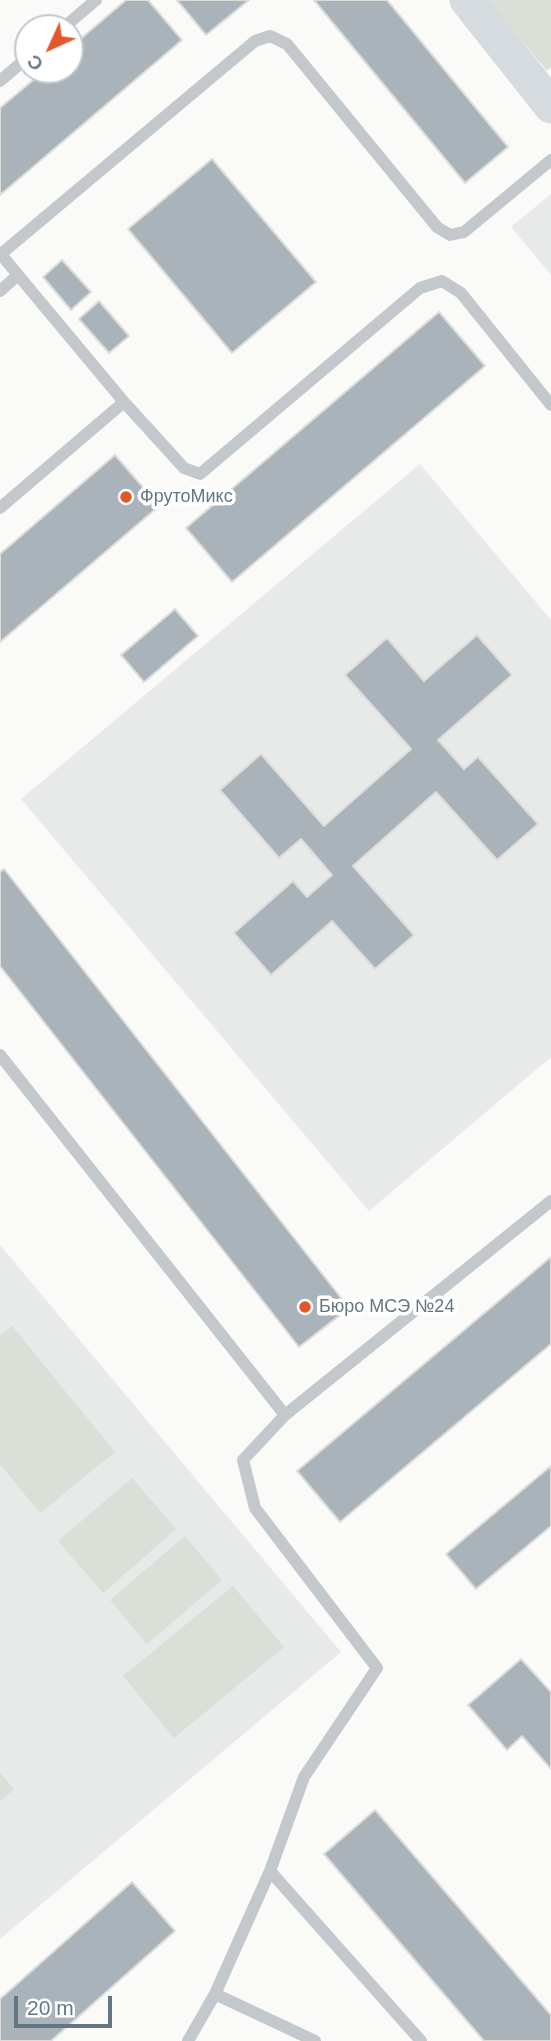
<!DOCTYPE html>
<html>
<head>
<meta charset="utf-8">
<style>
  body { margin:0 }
  #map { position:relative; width:551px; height:2041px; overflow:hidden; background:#fafaf8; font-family:Arial,sans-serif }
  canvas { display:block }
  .north { position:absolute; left:14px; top:14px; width:70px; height:70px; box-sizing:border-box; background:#fff; border:2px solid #c1c8cd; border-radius:50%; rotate:225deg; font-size:19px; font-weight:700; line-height:28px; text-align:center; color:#657683 }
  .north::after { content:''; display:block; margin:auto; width:24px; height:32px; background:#e4572e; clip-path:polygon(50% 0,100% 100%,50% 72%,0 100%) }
  .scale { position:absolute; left:14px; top:1996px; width:98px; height:32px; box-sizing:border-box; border:4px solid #657683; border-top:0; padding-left:9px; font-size:21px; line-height:24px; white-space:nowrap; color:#657683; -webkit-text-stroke:5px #fff; paint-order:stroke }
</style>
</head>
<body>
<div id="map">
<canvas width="551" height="2041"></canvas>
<div class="north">С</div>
<div class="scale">20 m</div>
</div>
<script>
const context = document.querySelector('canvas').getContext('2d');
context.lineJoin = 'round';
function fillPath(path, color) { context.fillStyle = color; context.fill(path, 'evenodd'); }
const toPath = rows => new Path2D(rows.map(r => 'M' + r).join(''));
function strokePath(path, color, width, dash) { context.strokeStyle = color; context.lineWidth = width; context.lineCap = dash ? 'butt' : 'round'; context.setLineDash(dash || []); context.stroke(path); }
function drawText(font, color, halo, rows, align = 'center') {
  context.font = font + ' Arial,sans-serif'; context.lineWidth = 7; context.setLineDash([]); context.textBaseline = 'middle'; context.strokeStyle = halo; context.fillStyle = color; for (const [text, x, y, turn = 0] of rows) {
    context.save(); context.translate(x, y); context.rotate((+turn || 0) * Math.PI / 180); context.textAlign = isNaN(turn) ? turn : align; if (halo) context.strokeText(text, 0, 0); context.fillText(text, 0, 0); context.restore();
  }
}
const built = toPath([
  [551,194,551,275,511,227],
  [420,464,551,620,551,1057,369,1211,21,799],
  [0,1245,341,1652,0,1939]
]);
const green = toPath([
  [488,0,551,0,551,67,547,71],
  [12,1326,115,1452,40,1513,0,1464,0,1335],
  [132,1478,176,1529,103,1593,58,1541],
  [185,1536,222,1580,147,1644,110,1600],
  [233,1586,284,1647,174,1738,123,1676],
  [0,1773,14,1789,0,1801]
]);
const building = toPath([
  [126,0,148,0,182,40,0,195,0,108,45,70,70,70,70,48,126,0],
  [177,0,249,0,206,35,177,0],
  [314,0,387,0,508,147,465,183,314,0],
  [212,159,316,282,232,353,128,229,212,159],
  [62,260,91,292,71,310,43,277,62,260],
  [99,301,129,336,109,353,79,319,99,301],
  [439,312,485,366,232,582,186,528,439,312],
  [115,455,159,506,0,642,0,554,115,455],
  [175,609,198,636,144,682,121,655,175,609],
  [477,635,512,675,438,740,464,769,478,757,538,824,497,860,436,792,353,866,414,935,375,969,332,921,271,975,234,933,293,881,307,897,332,875,301,839,279,858,220,790,261,754,324,826,411,749,345,675,387,638,424,681,477,635],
  [4,869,349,1308,299,1347,0,966,0,872,4,869],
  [551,1257,551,1344,340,1522,297,1471,551,1257],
  [551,1466,551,1526,476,1589,446,1554,551,1466],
  [521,1659,551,1692,551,1769,522,1736,507,1750,468,1705,521,1659],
  [375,1810,551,2015,551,2041,484,2041,324,1854,375,1810],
  [132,1882,175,1931,51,2041,0,2041,0,1999,132,1882]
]);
const lane = toPath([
  [63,28,96,0],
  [0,81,28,57],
  [0,253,18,275,0,291],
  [1,254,255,41,270,36,287,44,437,227,450,235,464,232,551,160],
  [18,275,124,402,184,468,200,474,420,288,442,281,461,293,551,405],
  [0,508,124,402],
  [0,1055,285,1415],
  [270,1871,421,2041],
  [215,1994,315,2041],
  [188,2041,215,1994,270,1871,304,1777,377,1668,255,1508,243,1460,285,1415,551,1201]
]);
const secondary = toPath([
  [467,0,551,106]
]);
const markers = [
  [126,497,7,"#e4572e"],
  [305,1307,7,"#e4572e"]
];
const poiNames = [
  ["ФрутоМикс",140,497],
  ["Бюро МСЭ №24",319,1307]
];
fillPath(built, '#e8e9e9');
fillPath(green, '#dadfd7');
fillPath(building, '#aab3b9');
strokePath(building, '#dcdcda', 2);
strokePath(lane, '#c3c8cc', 12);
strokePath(secondary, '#d6dbdf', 35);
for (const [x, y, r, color] of markers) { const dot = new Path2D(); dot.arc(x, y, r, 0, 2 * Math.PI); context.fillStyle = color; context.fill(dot); strokePath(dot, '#fff', 2.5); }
drawText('18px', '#657683', '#fff', poiNames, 'left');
</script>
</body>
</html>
